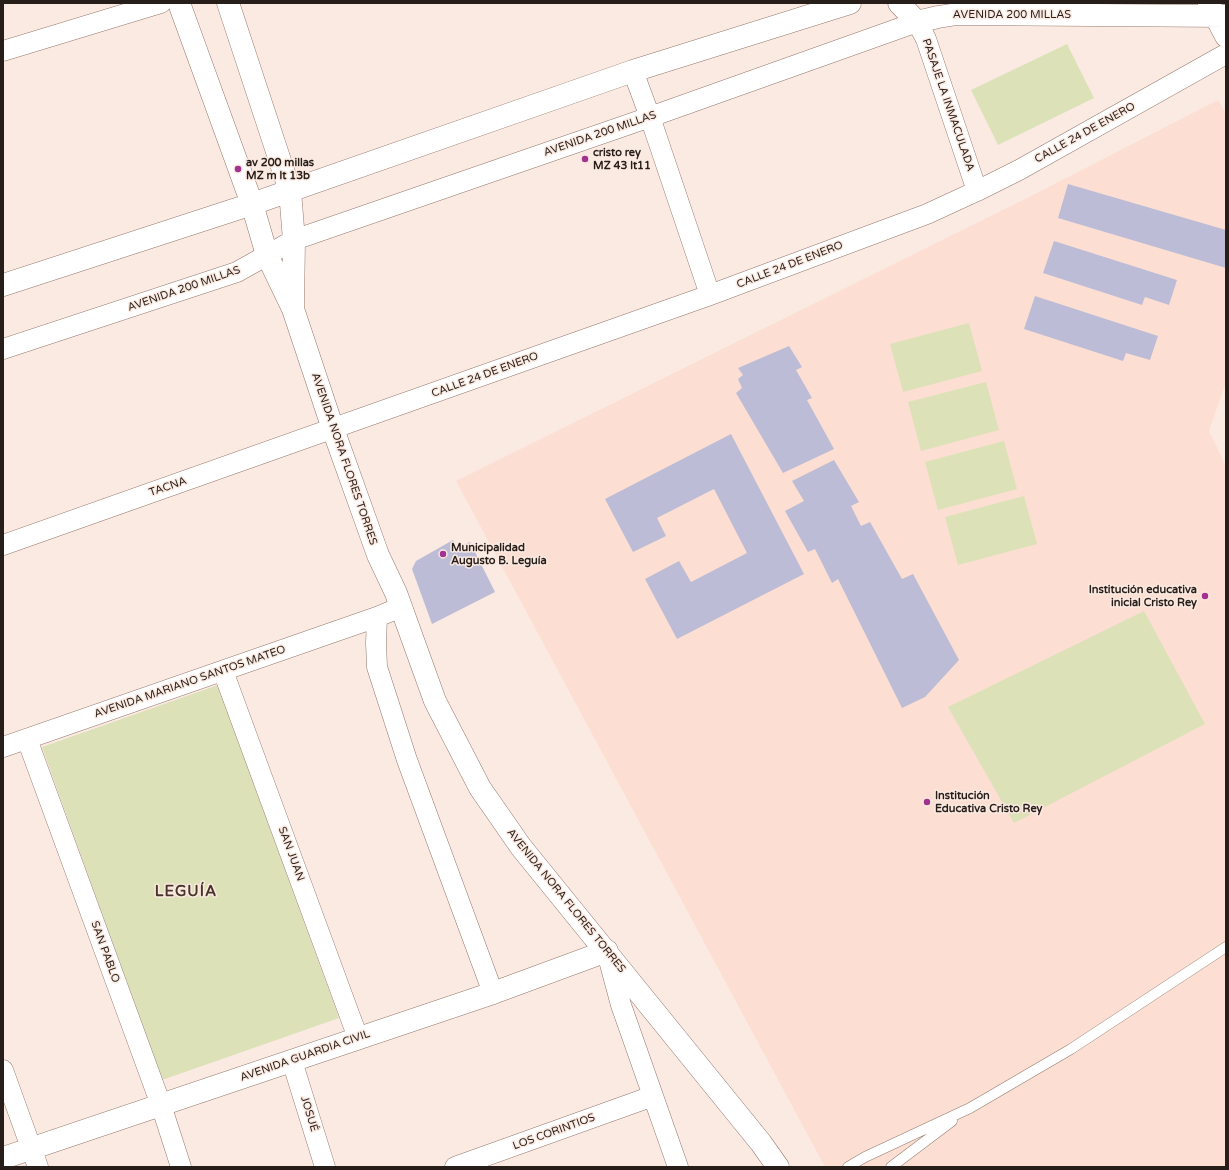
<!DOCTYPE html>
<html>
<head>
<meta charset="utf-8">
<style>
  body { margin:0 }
  #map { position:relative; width:1229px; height:1170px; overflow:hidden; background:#fbeae2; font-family:"Varela Round",sans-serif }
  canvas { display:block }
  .frame { position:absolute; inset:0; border:4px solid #281e19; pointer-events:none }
</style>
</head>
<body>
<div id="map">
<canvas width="1229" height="1170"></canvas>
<div class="frame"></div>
</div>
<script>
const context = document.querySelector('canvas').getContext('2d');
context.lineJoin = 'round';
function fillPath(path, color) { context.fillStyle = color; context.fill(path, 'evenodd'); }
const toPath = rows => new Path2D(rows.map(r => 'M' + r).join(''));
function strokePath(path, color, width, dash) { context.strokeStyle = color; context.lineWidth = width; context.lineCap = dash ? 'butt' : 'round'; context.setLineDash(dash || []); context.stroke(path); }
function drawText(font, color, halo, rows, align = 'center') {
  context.font = font + ' "Varela Round",sans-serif'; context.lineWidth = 3; context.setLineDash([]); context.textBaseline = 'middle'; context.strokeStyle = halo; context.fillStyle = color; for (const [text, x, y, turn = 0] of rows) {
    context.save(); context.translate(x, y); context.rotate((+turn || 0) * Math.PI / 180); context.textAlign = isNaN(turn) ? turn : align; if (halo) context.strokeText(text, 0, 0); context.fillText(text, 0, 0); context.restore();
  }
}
const built = toPath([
  [1218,100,1226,113,1226,382,1209,431,1226,466,1226,1167,825,1167,456,481,1033,195]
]);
const green = toPath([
  [966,3,1180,3,1181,7,964,5],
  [1067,44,1094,98,998,145,971,90],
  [969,323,982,371,903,392,890,344],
  [986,382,999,430,921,451,908,402],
  [1004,441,1017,489,938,510,925,462],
  [1024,496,1037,544,958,565,945,517],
  [1144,611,1205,724,1014,823,948,707],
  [218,685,339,1018,162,1080,42,747]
]);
const building = toPath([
  [1068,184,1226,230,1226,268,1058,218],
  [1054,241,1177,280,1169,305,1145,297,1142,305,1043,273],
  [1035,296,1158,336,1150,360,1126,353,1123,361,1024,329],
  [789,346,802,367,796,370,812,398,807,400,834,449,783,473,736,393,742,388,738,379,743,375,738,368],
  [731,434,804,574,677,639,645,579,679,561,691,582,747,553,714,489,657,518,666,536,633,552,605,499],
  [834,460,859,502,851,506,861,526,870,522,902,579,913,574,959,660,925,697,902,708,838,579,832,583,815,549,808,552,785,511,804,501,792,481],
  [453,540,458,547,470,542,495,592,432,624,412,569,416,561]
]);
const lane = toPath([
  [848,1167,865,1157,970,1108,1071,1049,1226,947],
  [891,1167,952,1121]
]);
const street = toPath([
  [3,51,161,3],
  [633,71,650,117,710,295],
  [3,349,237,272,294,240,650,117,917,22,926,39,977,191],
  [3,545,710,295,927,214,977,191,1019,170,1226,54],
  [401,607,377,617,376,643,377,667,407,760,493,993],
  [223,671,358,1038],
  [27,739,161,1105,181,1167],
  [3,747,377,617],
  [607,953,621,1005,678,1167],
  [292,1061,325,1167],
  [3,1070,38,1167],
  [455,1167,653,1096]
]);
const secondary = toPath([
  [179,3,252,204,267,255,293,309,333,429,378,555,396,593,435,701,480,788,521,847,761,1143,778,1167],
  [228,3,290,191,294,240,293,306],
  [899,3,917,22,938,17,957,14,1226,16],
  [1209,4,1226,36],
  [3,285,252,204,633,71,850,3],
  [3,1158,493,993,607,951]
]);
const markers = [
  [585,159,4,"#a23290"],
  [238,169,4,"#a23290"],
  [443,554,4,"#a23290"],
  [1205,596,4,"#a23290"],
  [927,802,4,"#a23290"]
];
const streetNames = [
  ["AVENIDA 200 MILLAS",1012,15],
  ["PASAJE LA INMACULADA",948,105,71],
  ["CALLE 24 DE ENERO",1085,133,-29],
  ["AVENIDA 200 MILLAS",600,134,-19],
  ["CALLE 24 DE ENERO",790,265,-21],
  ["AVENIDA 200 MILLAS",184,289,-19],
  ["CALLE 24 DE ENERO",485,375,-20],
  ["AVENIDA NORA FLORES TORRES",344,459,71],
  ["TACNA",168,487,-19],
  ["AVENIDA MARIANO SANTOS MATEO",190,682,-19],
  ["SAN JUAN",291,854,70],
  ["AVENIDA NORA FLORES TORRES",566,901,51],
  ["SAN PABLO",105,952,70],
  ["AVENIDA GUARDIA CIVIL",305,1056,-19],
  ["JOSUÉ",309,1114,73],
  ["LOS CORINTIOS",554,1132,-20]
];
const poiNames = [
  ["cristo rey",593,153],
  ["MZ 43 lt11",593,166],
  ["av 200 millas",246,163],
  ["MZ m lt 13b",246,176],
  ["Municipalidad",451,548],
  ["Augusto B. Leguía",451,561],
  ["Institución educativa",1197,590,"right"],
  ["inicial Cristo Rey",1197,603,"right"],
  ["Institución",935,796],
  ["Educativa Cristo Rey",935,809]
];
const districtNames = [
  ["LEGUÍA",186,892]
];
fillPath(built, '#fcdfd2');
fillPath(green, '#dce1b8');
fillPath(building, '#bdbcd6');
strokePath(lane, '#93796e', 11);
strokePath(street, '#93796e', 21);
strokePath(secondary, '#93796e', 23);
strokePath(lane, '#fff', 10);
strokePath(street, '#fff', 20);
strokePath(secondary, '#fff', 22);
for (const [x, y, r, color] of markers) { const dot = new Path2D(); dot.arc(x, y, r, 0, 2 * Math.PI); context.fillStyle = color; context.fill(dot); strokePath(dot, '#fbeae2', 1.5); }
drawText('11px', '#281e19', '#fbeae2', streetNames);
drawText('bold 11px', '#281e19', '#fbeae2', poiNames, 'left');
context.letterSpacing = '1px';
drawText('bold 15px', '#4a342a', '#fbeae2', districtNames);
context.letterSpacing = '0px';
</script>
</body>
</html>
